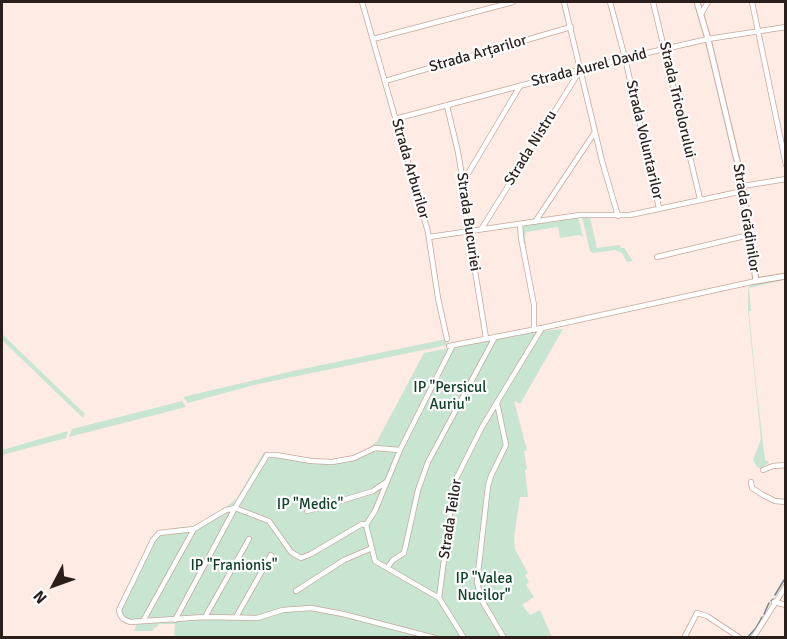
<!DOCTYPE html>
<html>
<head>
<meta charset="utf-8">
<style>
  body { margin:0 }
  #map { position:relative; width:787px; height:639px; overflow:hidden; background:#feebe3; font-family:Signika,sans-serif }
  canvas { display:block }
  .frame { position:absolute; inset:0; border:3px solid #2a1f1a; pointer-events:none }
  .north { position:absolute; left:24px; top:555px; width:60px; height:60px; -webkit-text-stroke:4px #fdfdfd; paint-order:stroke; rotate:229deg; font-size:16px; font-weight:700; line-height:24px; text-align:center; color:#2a1f1a }
  .north::after { content:''; display:block; margin:auto; width:21px; height:27px; background:#2a1f1a; clip-path:polygon(50% 0,100% 100%,50% 72%,0 100%) }
</style>
</head>
<body>
<div id="map">
<canvas width="787" height="639"></canvas>
<div class="frame"></div>
<div class="north">N</div>
</div>
<script>
const context = document.querySelector('canvas').getContext('2d');
context.lineJoin = 'round';
function fillPath(path, color) { context.fillStyle = color; context.fill(path, 'evenodd'); }
const toPath = rows => new Path2D(rows.map(r => 'M' + r).join(''));
function strokePath(path, color, width, dash) { context.strokeStyle = color; context.lineWidth = width; context.lineCap = dash ? 'butt' : 'round'; context.setLineDash(dash || []); context.stroke(path); }
function drawText(font, color, halo, rows, align = 'center') {
  context.font = font + ' Signika,sans-serif'; context.lineWidth = 4.5; context.setLineDash([]); context.textBaseline = 'middle'; context.strokeStyle = halo; context.fillStyle = color; for (const [text, x, y, turn = 0] of rows) {
    context.save(); context.translate(x, y); context.rotate((+turn || 0) * Math.PI / 180); context.textAlign = isNaN(turn) ? turn : align; if (halo) context.strokeText(text, 0, 0); context.fillText(text, 0, 0); context.restore();
  }
}
const green = toPath([
  [578,217,583,237,579,235,560,238,558,227,526,232,525,238,530,278,522,238,522,227,524,225],
  [582,217,590,217,597,248,620,245,621,248,624,248,633,261,627,262,622,253,615,250,593,253,590,251],
  [782,279,783,280,749,288,751,311,749,311,756,384,765,460,769,462,762,469,757,467,753,460,761,439,748,311,748,289,751,283],
  [563,329,520,404,514,401,527,450,524,451,527,469,525,470,528,497,520,497,514,538,515,549,528,573,525,575,529,582,526,585,534,597,522,605,530,615,540,610,552,637,174,637,175,624,159,624,157,627,154,628,153,631,134,631,137,623,122,621,118,616,117,610,155,534,174,528,194,526,206,521,230,504,237,498,264,452,274,452,299,458,325,461,352,457,368,449,377,441,424,353,531,332],
  [2,334,85,414,83,418,2,340],
  [446,339,447,345,254,385,188,403,183,397,293,371],
  [182,401,186,407,69,437,72,429],
  [68,431,66,438,2,455,2,450]
]);
const stream = toPath([
  [775,595,784,580],
  [771,601,773,599],
  [764,614,769,603],
  [747,638,756,628,762,617]
]);
const minor = toPath([
  [362,2,428,232,438,298,447,339],
  [564,2,602,161,618,216],
  [610,2,625,58,659,208],
  [653,2,700,199],
  [752,2,786,165],
  [701,14,708,2],
  [373,39,513,2],
  [385,81,571,27],
  [447,106,458,152,463,182,462,191,486,338],
  [395,119,625,58,708,39,786,27],
  [463,182,520,86],
  [743,186,786,179],
  [535,222,595,132],
  [520,224,521,238,534,305,534,329],
  [482,228,581,69],
  [429,237,580,215,630,215,743,191],
  [657,257,749,235],
  [449,346,542,328,756,281],
  [497,403,506,445,491,476,488,486,477,582,481,599,504,638],
  [763,470,773,466,786,465],
  [751,482,752,488,763,495,775,501,786,502],
  [307,511,373,491,386,482],
  [366,525,362,524,311,554,301,558,291,552,269,521,235,508,226,510,194,529,159,533,153,540,119,610,120,614,123,619,130,622,205,617,257,618,283,610,311,608,343,614,435,638],
  [387,568,393,560,404,553,418,490,428,462,495,337],
  [296,591,344,560,372,548],
  [439,598,375,561,366,525,375,511,400,450,453,345],
  [774,602,786,605],
  [205,617,249,539],
  [236,617,271,555],
  [175,620,235,508,267,455,276,455,311,461,332,462,354,458,375,448,400,450],
  [143,621,194,529],
  [464,638,439,598,454,483,482,427,542,328],
  [684,638,697,613,707,616,740,638],
  [753,638,786,586]
]);
const tertiary = toPath([
  [697,2,708,39,743,186,756,281,786,276]
]);
const streetNames = [
  ["Strada Arțarilor",478,54,-16],
  ["Strada Aurel David",589,68,-14],
  ["Strada Tricolorului",677,100,77],
  ["Strada Voluntarilor",644,140,77],
  ["Strada Nistru",531,148,-58],
  ["Strada Arburilor",410,169,74],
  ["Strada Grădinilor",746,218,81],
  ["Strada Bucuriei",468,222,82],
  ["Strada Teilor",451,519,-81]
];
const parkNames = [
  ["IP \"Persicul",450,388],
  ["Auriu\"",450,405],
  ["IP \"Medic\"",310,505],
  ["IP \"Franionis\"",234,566],
  ["IP \"Valea",484,579],
  ["Nucilor\"",484,596]
];
fillPath(green, '#c8e5d2');
strokePath(stream, '#70858b', 1.5);
strokePath(minor, '#c5a89c', 6);
strokePath(tertiary, '#c5a89c', 7);
strokePath(minor, '#fff', 4.5);
strokePath(tertiary, '#fff', 5);
drawText('15px', '#2a1f1a', '#fdfdfd', streetNames);
drawText('15px', '#0e4127', '#fdfdfd', parkNames);
</script>
</body>
</html>
